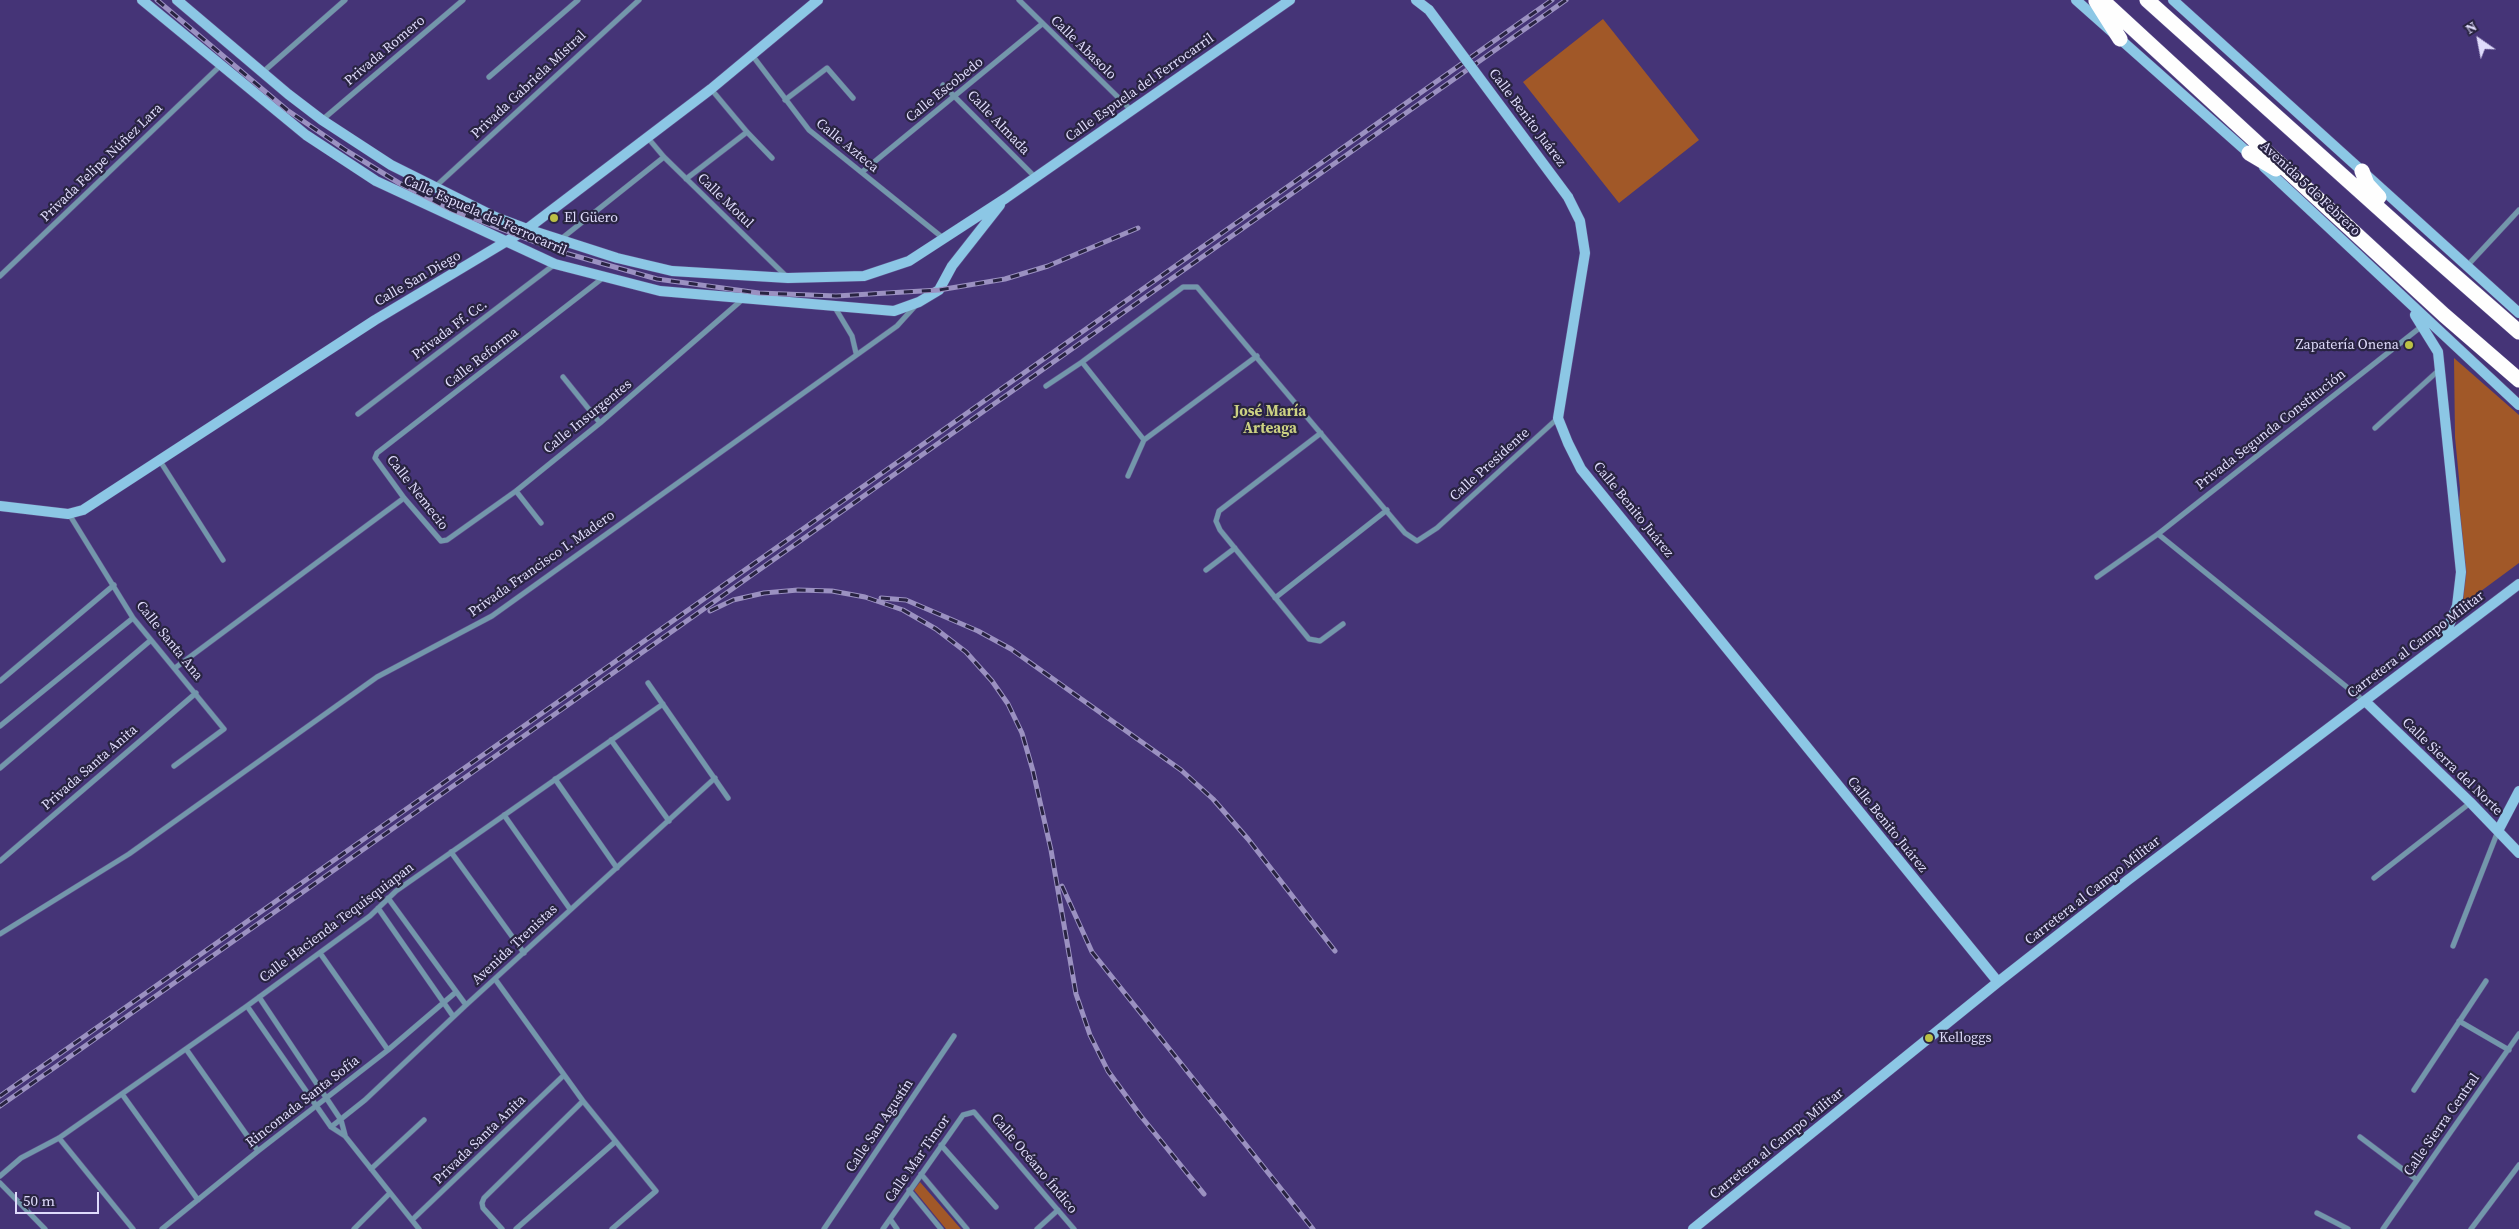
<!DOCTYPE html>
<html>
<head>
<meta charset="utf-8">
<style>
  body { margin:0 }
  #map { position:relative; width:2519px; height:1229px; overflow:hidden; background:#453477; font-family:"Source Serif 4",serif }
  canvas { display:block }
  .north { position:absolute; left:2454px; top:15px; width:50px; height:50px; -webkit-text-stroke:4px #292442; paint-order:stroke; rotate:327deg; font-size:14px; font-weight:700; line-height:20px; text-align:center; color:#dfdbfb }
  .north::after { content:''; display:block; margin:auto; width:18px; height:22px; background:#dfdbfb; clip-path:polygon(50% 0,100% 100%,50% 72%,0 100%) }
  .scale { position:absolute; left:15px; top:1192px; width:84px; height:22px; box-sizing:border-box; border:2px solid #dfdbfb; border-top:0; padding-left:6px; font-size:15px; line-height:18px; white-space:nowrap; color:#dfdbfb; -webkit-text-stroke:4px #292442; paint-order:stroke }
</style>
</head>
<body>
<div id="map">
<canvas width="2519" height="1229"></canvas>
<div class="north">N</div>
<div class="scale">50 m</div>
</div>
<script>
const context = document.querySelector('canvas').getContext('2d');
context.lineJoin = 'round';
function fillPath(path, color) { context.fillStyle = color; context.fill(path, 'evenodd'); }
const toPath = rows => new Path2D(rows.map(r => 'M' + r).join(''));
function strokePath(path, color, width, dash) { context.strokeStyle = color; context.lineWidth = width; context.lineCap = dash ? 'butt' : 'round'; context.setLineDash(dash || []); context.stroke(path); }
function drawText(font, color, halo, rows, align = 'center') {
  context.font = font + ' "Source Serif 4",serif'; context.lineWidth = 4.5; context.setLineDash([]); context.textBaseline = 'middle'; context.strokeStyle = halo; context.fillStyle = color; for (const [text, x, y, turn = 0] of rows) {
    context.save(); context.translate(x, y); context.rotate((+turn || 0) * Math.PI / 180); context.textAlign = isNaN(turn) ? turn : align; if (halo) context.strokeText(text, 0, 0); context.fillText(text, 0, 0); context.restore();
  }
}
const green = toPath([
  [1603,19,1699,140,1619,203,1523,82],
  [2454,358,2519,415,2519,563,2462,605,2457,538,2460,489,2455,437],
  [920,1182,961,1229,946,1229,914,1190]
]);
const street = toPath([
  [1019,0,1131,110],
  [752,55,809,130,943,238],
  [263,72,345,0],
  [489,77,578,0],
  [943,85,1035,177],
  [711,89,747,132,772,158],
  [785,100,827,68,853,98],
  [322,120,463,0],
  [648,138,664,157,787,277],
  [862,172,1042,24],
  [686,179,747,132],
  [435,187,639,0],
  [561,239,664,157],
  [2467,266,2519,210],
  [0,276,220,66],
  [604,277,377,453,375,458,404,498,441,541,447,540,516,491,600,423,743,299],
  [834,306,852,336,856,353],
  [1082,362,1144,440],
  [563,377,600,423],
  [1046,386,1082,362,1183,287,1197,287,1405,533,1417,541,1437,528,1558,418],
  [358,414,555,264],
  [2375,428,2439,370],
  [1321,433,1219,511,1216,521,1220,530,1309,639,1320,641,1343,624],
  [1144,440,1257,356],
  [160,461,223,560],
  [1128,476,1144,440],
  [516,491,541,523],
  [69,514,133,618,224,729,174,766],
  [2158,534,2364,701],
  [1206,570,1235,548],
  [2097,577,2158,534,2422,326],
  [1275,598,1387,510],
  [175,668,404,498],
  [0,681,114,585],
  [648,683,728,798],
  [0,726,133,618],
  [611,740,669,821],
  [0,768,151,640],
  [555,779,617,868],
  [504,815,570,909],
  [451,852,524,953],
  [0,861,196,693],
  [2374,878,2470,803],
  [388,898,466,1005],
  [378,908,453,1016],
  [0,934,129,854,377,677,492,616,897,326,917,304],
  [2453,946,2498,831],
  [320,953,388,1050],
  [495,979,583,1101,656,1191,612,1229],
  [259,997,341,1120,345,1135],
  [247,1006,331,1127,345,1136,419,1229],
  [2459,1021,2509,1050],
  [186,1049,258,1151],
  [2414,1090,2486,981],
  [122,1094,198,1200],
  [331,1127,365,1100,466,1005,715,778],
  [2360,1137,2417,1180],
  [59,1138,133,1229],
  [941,1145,996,1207],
  [371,1169,424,1120],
  [921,1174,967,1229],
  [0,1176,21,1158,59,1138,247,1006,370,916,396,891,663,704],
  [0,1183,45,1229],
  [909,1190,941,1229],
  [2317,1213,2348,1229],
  [890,1219,897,1229],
  [412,1220,564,1075],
  [162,1229,258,1151,388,1050,456,992],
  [354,1229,390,1193],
  [502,1229,483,1208,482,1203,484,1198,583,1101],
  [516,1229,615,1142],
  [824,1229,954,1036],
  [883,1229,963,1115,974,1112,1074,1229],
  [1037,1229,1058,1210],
  [2383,1229,2519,1034],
  [2471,1229,2519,1165]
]);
const secondary = toPath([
  [142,0,306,135,376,181,555,264,660,291,894,311,919,302,939,290,952,266,1000,205],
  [177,0,288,94,322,120,391,165,495,217,527,229,617,258,672,271,788,278,864,276,909,261,1006,198,1290,0],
  [1416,0,1429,10],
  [2076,0,2253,157],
  [2173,0,2519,313],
  [2264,167,2519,405],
  [1568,197,1580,221,1585,253,1558,418,1568,443,1581,469,1998,982],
  [2415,315,2438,352,2461,572,2457,606,2442,642],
  [0,506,68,514,83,510,375,320,527,229,711,89,818,0],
  [2365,701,2470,802,2519,853],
  [2498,831,2519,791],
  [1693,1229,1998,982,2128,880,2519,584]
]);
const highway = toPath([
  [2102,0,2444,315,2519,380],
  [2147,0,2413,239,2519,332],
  [2096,1,2120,39],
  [2249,153,2276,169],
  [2362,171,2367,184,2379,197]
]);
const rail = toPath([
  [157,0,287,110,347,151,399,183,452,210,558,251,657,279,759,293,836,296,939,290,1005,279,1048,266,1138,228],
  [881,598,906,600,978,631,1011,649,1181,770,1213,799,1248,839,1335,951],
  [710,611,733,600,764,593,798,590,832,591,865,597,903,610,936,629,966,652,992,681,1008,704,1022,733,1033,771,1051,850,1076,994,1090,1035,1108,1071,1140,1115,1204,1194],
  [1062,886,1092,952,1313,1229],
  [0,1096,1552,0],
  [0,1106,1566,0]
]);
const secondaryBridge = toPath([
  [1429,10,1568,197]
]);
const markers = [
  [554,218,5,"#bbc045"],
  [2409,345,5,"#bbc045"],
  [1929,1038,5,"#bbc045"]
];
const streetNames = [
  ["Calle Abasolo",1083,48,44],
  ["Privada Romero",385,51,-40],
  ["Privada Gabriela Mistral",529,85,-43],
  ["Calle Espuela del Ferrocarril",1140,88,-35],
  ["Calle Escobedo",945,90,-39],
  ["Calle Benito Juárez",1527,118,53],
  ["Calle Almada",998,123,46],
  ["Calle Azteca",847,146,39],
  ["Privada Felipe Núñez Lara",102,163,-44],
  ["Avenida 5 de Febrero",2310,189,43],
  ["Calle Motul",725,201,44],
  ["Calle Espuela del Ferrocarril",485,216,24],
  ["Calle San Diego",418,279,-30],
  ["Privada Ff. Cc.",450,330,-37],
  ["Calle Reforma",482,358,-38],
  ["Calle Insurgentes",588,417,-39],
  ["Privada Segunda Constitución",2271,430,-38],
  ["Calle Presidente",1490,465,-42],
  ["Calle Nemecio",417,493,52],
  ["Calle Benito Juárez",1633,510,51],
  ["Privada Francisco I. Madero",542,564,-35],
  ["Calle Santa Ana",169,641,51],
  ["Carretera al Campo Militar",2416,645,-37],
  ["Calle Sierra del Norte",2452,767,44],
  ["Privada Santa Anita",90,768,-41],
  ["Calle Benito Juárez",1887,825,51],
  ["Carretera al Campo Militar",2093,891,-38],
  ["Calle Hacienda Tequisquiapan",337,923,-37],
  ["Avenida Trenistas",515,945,-43],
  ["Rinconada Santa Sofía",303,1102,-38],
  ["Calle Sierra Central",2442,1125,-55],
  ["Calle San Agustín",880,1126,-56],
  ["Privada Santa Anita",480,1140,-44],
  ["Carretera al Campo Militar",1777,1144,-39],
  ["Calle Mar Timor",918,1159,-55],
  ["Calle Océano Índico",1034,1164,50]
];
const poiNames = [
  ["El Güero",564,218],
  ["Zapatería Onena",2399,345,"right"],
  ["Kelloggs",1939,1038]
];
const neighbourhoodNames = [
  ["José María",1270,412],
  ["Arteaga",1270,429]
];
fillPath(green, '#a15828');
strokePath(street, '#5e4f8c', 6);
strokePath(secondary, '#5e4f8c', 11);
strokePath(highway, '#5e4f8c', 16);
strokePath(street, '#7397ab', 5);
strokePath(secondary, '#8cc7e5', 10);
strokePath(highway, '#fefefe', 15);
strokePath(rail, '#9b91c1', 5);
strokePath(rail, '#292442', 3, [9]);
strokePath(secondaryBridge, '#5e4f8c', 11, []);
strokePath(secondaryBridge, '#8cc7e5', 10);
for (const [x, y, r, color] of markers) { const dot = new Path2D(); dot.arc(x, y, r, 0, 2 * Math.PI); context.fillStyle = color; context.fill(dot); strokePath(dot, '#292442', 2); }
drawText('14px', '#dfdbfb', '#292442', streetNames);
drawText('14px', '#dfdbfb', '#292442', poiNames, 'left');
drawText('bold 15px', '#ccd183', '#292442', neighbourhoodNames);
</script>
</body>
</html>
